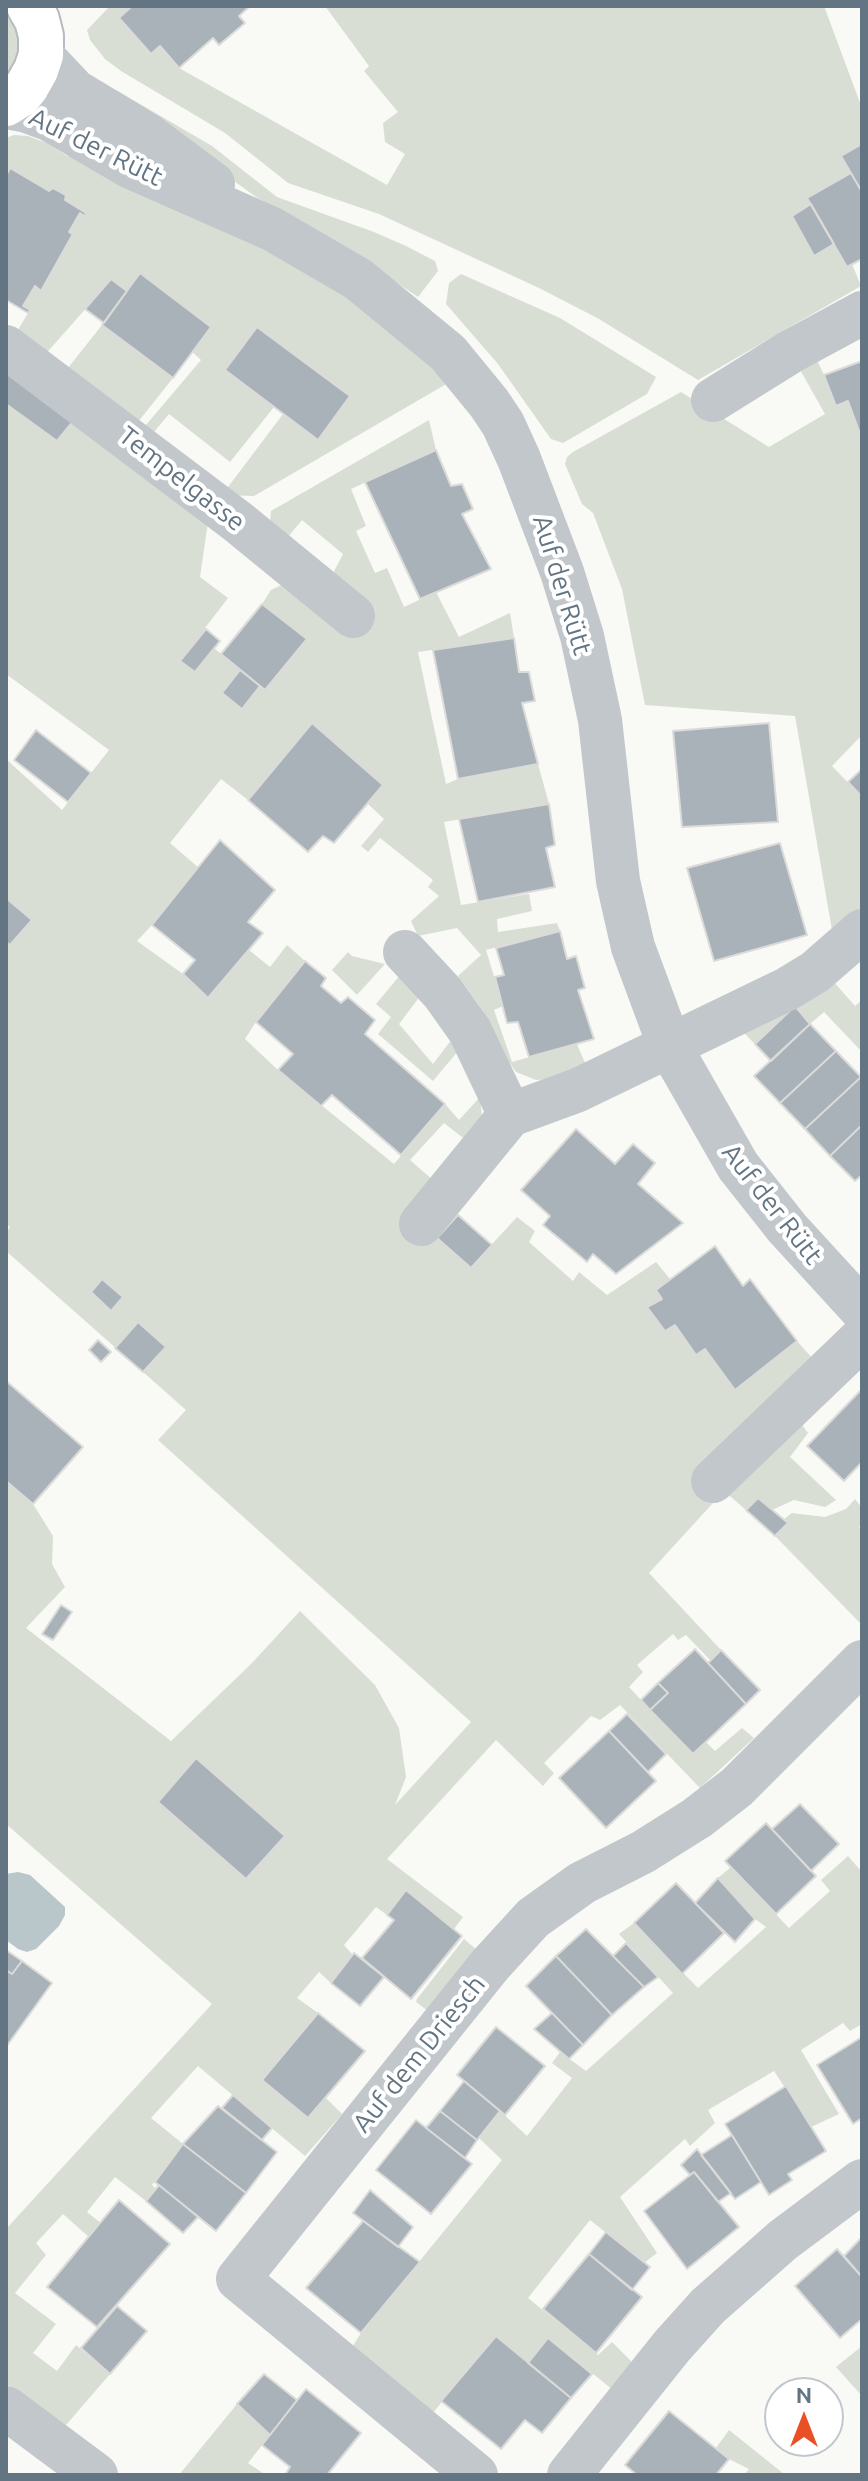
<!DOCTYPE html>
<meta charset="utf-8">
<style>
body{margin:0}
#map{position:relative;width:868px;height:2481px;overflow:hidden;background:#f9f9f6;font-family:Ubuntu,sans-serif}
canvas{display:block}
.frame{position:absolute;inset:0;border:8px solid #637583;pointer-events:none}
.north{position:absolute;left:764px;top:2377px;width:80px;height:80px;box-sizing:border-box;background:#fff;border:2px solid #c1c8cd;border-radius:50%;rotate:0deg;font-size:22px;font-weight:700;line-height:32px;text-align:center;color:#637583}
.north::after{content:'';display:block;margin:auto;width:28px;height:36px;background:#ea5025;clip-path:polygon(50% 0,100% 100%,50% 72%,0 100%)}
</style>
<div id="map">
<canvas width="868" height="2481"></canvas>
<div class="frame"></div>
<div class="north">N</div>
</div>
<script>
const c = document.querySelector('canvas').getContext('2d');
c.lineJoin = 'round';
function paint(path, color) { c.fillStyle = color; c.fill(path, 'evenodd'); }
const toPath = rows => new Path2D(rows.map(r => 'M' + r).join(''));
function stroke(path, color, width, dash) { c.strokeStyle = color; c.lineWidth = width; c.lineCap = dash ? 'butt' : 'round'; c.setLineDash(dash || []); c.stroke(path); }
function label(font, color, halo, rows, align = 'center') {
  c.font = font + ' Ubuntu,sans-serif'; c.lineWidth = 8; c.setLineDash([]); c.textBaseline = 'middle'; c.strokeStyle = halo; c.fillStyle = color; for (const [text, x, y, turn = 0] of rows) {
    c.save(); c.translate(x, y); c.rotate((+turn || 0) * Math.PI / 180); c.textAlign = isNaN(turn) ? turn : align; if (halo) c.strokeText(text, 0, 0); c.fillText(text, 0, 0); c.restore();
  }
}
paint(toPath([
 [110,6,132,6,119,18,150,54,160,46,179,68,387,185,405,154,385,142,383,123,398,112,364,71,369,66,325,6,824,6,862,108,862,144,841,156,851,173,811,204,792,216,814,255,834,244,848,267,852,264,861,286,698,380,599,319,539,288,379,214,288,183,225,133,121,71,105,59,90,40,87,30],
 [6,16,19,32,22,48,19,63,6,81],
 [116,90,212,146,277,197,374,232,406,246,435,261,438,271,418,297,371,265,256,197,110,91],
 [14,135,28,136,47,143,67,156,72,148,272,251,374,313,448,383,254,496,222,495,283,414,318,440,350,396,257,327,225,370,274,407,230,462,169,414,149,438,140,432,201,360,127,291,111,280,43,357,13,338,30,310,23,306,35,286,41,290,73,235,69,232,80,213,65,200,66,195,54,188,49,191,6,176,6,138],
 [461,274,560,318,656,377,647,394,563,443,551,439,498,364,446,304,449,283],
 [102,325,173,378,134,427,64,373],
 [816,358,824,375,848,401,862,439,862,735,832,766,862,797,862,907,833,936,795,716,645,705,622,589,593,513,582,504,565,464,567,457,573,452,681,392,769,447,825,414,799,368],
 [6,404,56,441,78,415,208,522,200,577,228,598,205,628,220,641,214,648,240,670,222,693,242,708,260,686,266,689,306,639,262,604,271,590,288,582,328,583,343,554,302,520,282,544,269,533,271,511,429,420,436,450,351,489,366,526,356,531,375,573,387,568,404,607,436,592,459,637,510,613,514,638,418,652,446,784,458,779,538,764,549,804,444,822,461,905,529,894,532,911,497,919,498,932,557,923,560,931,486,950,503,1006,494,1010,512,1062,577,1044,585,1063,557,1079,536,1080,516,1072,497,1045,483,1011,458,976,481,955,457,928,418,936,411,921,439,896,428,887,433,880,380,838,368,852,361,846,384,819,368,804,383,785,312,723,248,800,221,779,170,843,199,868,152,925,137,941,183,974,208,998,249,950,270,967,287,945,305,961,256,1022,245,1039,278,1070,394,1164,445,1104,459,1120,480,1097,482,1117,467,1141,444,1123,410,1160,434,1181,406,1211,470,1268,517,1217,535,1231,529,1242,573,1281,579,1272,607,1295,656,1262,670,1279,656,1290,662,1299,647,1308,665,1330,675,1325,696,1355,705,1349,735,1389,797,1341,813,1359,800,1422,808,1433,790,1457,836,1500,825,1507,794,1500,772,1510,758,1498,746,1510,724,1491,649,1573,721,1650,711,1661,686,1635,678,1640,673,1634,637,1665,643,1672,629,1687,692,1754,706,1742,715,1751,742,1728,754,1738,700,1788,620,1705,600,1720,591,1716,544,1763,554,1773,543,1786,496,1740,387,1859,463,1917,454,1929,406,1891,387,1915,376,1907,344,1945,353,1955,331,1983,319,1972,297,1998,318,2013,262,2080,308,2118,326,2098,342,2114,305,2156,198,2066,151,2118,183,2144,152,2185,156,2189,146,2201,115,2177,87,2212,102,2224,90,2238,63,2214,36,2243,46,2255,15,2293,56,2324,33,2353,57,2371,76,2345,110,2374,66,2425,6,2384,6,2229,212,2004,6,1824,6,1481,33,1504,53,1536,52,1564,65,1587,26,1628,171,1741,251,1664,300,1611,375,1685,399,1728,406,1777,395,1805,471,1722,158,1440,186,1410,6,1251,6,1233,10,1227,6,1224,6,759,62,810,109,750,6,674],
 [348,952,352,956,385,964,357,995,332,970],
 [401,974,421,995,399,1024,433,1064,452,1039,458,1051,433,1081,378,1034,391,1017,376,1004],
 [833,981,855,1006,862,1000,862,1052,824,1012,810,1024,796,1007,755,1044,741,1030],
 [855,1499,862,1508,862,1520,859,1528,862,1530,862,1625,775,1536,788,1523,783,1520,792,1513,825,1517,846,1509],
 [848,1856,862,1872,862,2024,850,2031,843,2023,801,2050,839,2114,811,2127,774,2071,708,2110,715,2123,690,2146,685,2139,620,2197,657,2253,644,2263,590,2220,528,2298,598,2355,612,2342,633,2363,613,2390,549,2338,528,2363,496,2336,432,2414,351,2349,361,2333,502,2160,479,2138,500,2111,527,2136,572,2078,552,2063,560,2052,586,2071,673,1993,619,1934,634,1923,698,1988,766,1927,755,1919,718,1878,731,1867,789,1928,830,1891,821,1880],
 [464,1939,477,1950,428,2011,416,2002,417,1999],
 [862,2346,862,2396,836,2367],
 [237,2404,270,2435,248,2463,266,2475,179,2475],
 [729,2430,784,2474,784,2475,744,2475,749,2469,729,2459,716,2448]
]), '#d9ded5');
paint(toPath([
 [18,1872,30,1875,65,1907,65,1915,59,1926,36,1949,27,1952,18,1949,6,1940,6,1874]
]), '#b9c6ca');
const building = toPath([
 [132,6,250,6,239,16,245,23,219,45,213,38,179,68,160,46,151,54,119,18,132,6],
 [862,144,862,192,841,156,862,144],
 [10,168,49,191,53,188,66,195,65,200,86,213,84,216,80,213,69,232,73,234,41,291,35,286,23,306,30,310,28,313,6,300,6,176,10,168],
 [851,173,862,192,862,259,847,267,807,198,851,173],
 [811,204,834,244,814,256,792,216,811,204],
 [140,273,211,327,173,378,102,325,140,273],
 [111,279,127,291,104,323,85,309,111,279],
 [257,327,350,396,318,440,225,370,257,327],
 [862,361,862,439,848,401,836,406,824,375,862,361],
 [6,363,78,415,57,441,6,404,6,363],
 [436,450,451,486,462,484,473,509,462,514,491,569,420,599,365,482,436,450],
 [262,604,307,639,265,690,221,654,262,604],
 [206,629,220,641,195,672,180,661,206,629],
 [514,638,519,672,529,672,535,701,522,703,538,764,458,779,433,650,514,638],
 [240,670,260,686,242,709,222,693,240,670],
 [312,723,383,785,334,843,323,836,308,852,248,800,312,723],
 [769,723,778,822,682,827,673,731,769,723],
 [36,730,91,773,68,802,14,760,36,730],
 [862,769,862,797,848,782,862,769],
 [549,804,555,845,546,848,555,887,478,902,459,819,549,804],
 [220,840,275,890,248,922,263,933,208,998,183,974,195,960,152,925,220,840],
 [780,843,807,935,714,961,687,868,780,843],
 [6,898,32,920,10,945,6,942,6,898],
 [560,931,567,959,576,956,585,988,578,990,594,1039,529,1057,518,1022,507,1023,495,977,504,975,496,948,560,931],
 [305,961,326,978,321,986,341,1003,348,997,375,1020,365,1034,445,1104,401,1155,332,1095,321,1106,278,1070,293,1054,256,1022,305,961],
 [795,1006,810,1024,771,1061,755,1044,795,1006],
 [810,1024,836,1051,780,1103,754,1076,810,1024],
 [836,1051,861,1077,805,1129,780,1103,836,1051],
 [861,1077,862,1125,830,1156,805,1129,861,1077],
 [862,1125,862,1175,855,1181,830,1156,862,1125],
 [576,1129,615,1164,633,1144,655,1163,638,1184,683,1223,616,1274,593,1254,587,1262,543,1225,550,1216,521,1190,576,1129],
 [458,1215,492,1245,471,1268,437,1238,458,1215],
 [715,1246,743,1286,750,1279,797,1341,735,1390,705,1349,696,1355,675,1325,665,1331,647,1307,662,1299,656,1290,715,1246],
 [102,1279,123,1297,111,1311,91,1292,102,1279],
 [138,1322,166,1347,143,1372,115,1348,138,1322],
 [98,1340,111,1352,101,1362,89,1350,98,1340],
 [6,1381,83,1447,33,1504,6,1481,6,1381],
 [862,1389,862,1462,844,1481,807,1446,862,1389],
 [758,1498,788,1523,775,1536,746,1510,758,1498],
 [61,1605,72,1612,53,1640,42,1634,61,1605],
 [695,1649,746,1704,693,1754,650,1710,668,1693,658,1683,695,1649],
 [721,1650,760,1690,746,1704,708,1663,721,1650],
 [658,1683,668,1693,650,1710,641,1700,658,1683],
 [627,1714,666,1754,648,1772,609,1731,627,1714],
 [609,1731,656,1781,606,1828,559,1778,609,1731],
 [196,1758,285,1836,246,1879,158,1802,196,1758],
 [800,1804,839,1844,811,1871,772,1829,800,1804],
 [766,1823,816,1876,776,1914,725,1861,766,1823],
 [718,1878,755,1919,735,1942,695,1903,718,1878],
 [676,1883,724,1933,682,1974,634,1923,676,1883],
 [406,1890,462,1936,411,1999,362,1958,394,1920,387,1915,406,1890],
 [586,1929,644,1987,612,2015,556,1956,586,1929],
 [626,1943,658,1977,644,1987,613,1956,626,1943],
 [6,1950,22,1961,12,1974,6,1970,6,1950],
 [354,1953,384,1977,360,2006,331,1983,354,1953],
 [556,1956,612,2015,583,2045,526,1986,556,1956],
 [22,1961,52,1983,6,2047,6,1970,12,1974,22,1961],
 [318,2013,365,2051,308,2118,262,2080,318,2013],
 [552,2013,583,2045,569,2059,534,2029,552,2013],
 [496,2027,545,2066,505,2115,457,2075,496,2027],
 [862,2037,862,2118,853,2124,817,2065,862,2037],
 [464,2081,500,2111,477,2140,440,2111,464,2081],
 [786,2086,826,2151,788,2174,792,2180,769,2195,725,2124,786,2086],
 [233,2095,272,2128,262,2140,222,2108,233,2095],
 [218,2106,277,2152,246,2193,183,2144,218,2106],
 [440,2111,477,2140,465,2158,426,2128,440,2111],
 [416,2120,472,2164,431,2214,376,2170,416,2120],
 [732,2135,761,2182,735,2199,701,2155,732,2135],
 [183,2144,246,2193,216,2231,155,2182,183,2144],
 [697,2149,731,2193,718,2202,694,2172,690,2175,681,2165,697,2149],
 [694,2172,739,2227,687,2269,644,2211,694,2172],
 [159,2185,198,2217,183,2233,146,2201,159,2185],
 [370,2190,413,2227,398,2247,353,2213,370,2190],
 [119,2200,170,2244,97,2327,47,2287,119,2200],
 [363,2221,420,2262,361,2333,306,2288,363,2221],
 [606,2232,650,2267,632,2290,589,2254,606,2232],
 [862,2237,862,2277,844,2256,862,2237],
 [837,2249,862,2277,862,2319,840,2338,795,2286,837,2249],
 [589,2254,642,2297,596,2353,543,2309,589,2254],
 [117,2306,147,2331,110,2374,81,2348,117,2306],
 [496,2336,571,2398,542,2433,525,2420,501,2449,441,2401,496,2336],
 [548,2338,592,2374,571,2398,528,2363,548,2338],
 [264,2374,297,2400,270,2435,237,2404,264,2374],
 [306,2389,361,2433,327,2475,285,2475,290,2467,262,2445,306,2389],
 [669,2411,729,2459,716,2475,637,2475,625,2465,669,2411]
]);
paint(building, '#a9b2b9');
stroke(building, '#dbdbd9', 2);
const major = toPath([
 [6,104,20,95,27,86,36,70,41,55,41,36,37,20,29,6]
]);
stroke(major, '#b5bbbf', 48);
stroke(toPath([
 [41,55,75,91,146,134,213,184],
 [6,107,27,111,49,119,129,166,272,229,358,279,448,353,489,403,503,424,519,459,562,572,582,636,600,720,618,881,633,947,670,1047,738,1166,787,1228,862,1310],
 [6,347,238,522,353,616],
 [713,400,790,352,862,313],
 [405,952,443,993,470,1031,510,1115],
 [421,1224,510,1115,578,1090,787,989,815,972,862,931],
 [713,1481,862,1338],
 [6,2408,96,2475],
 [476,2475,238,2279,490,1965,533,1918,582,1883,643,1852,697,1818,737,1787,862,1662],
 [569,2475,672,2346,708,2306,783,2240,862,2181]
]), '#c2c7cb', 44);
stroke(major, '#fff', 44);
label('26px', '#637583', '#fff', [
 ["Auf der Rütt",96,147,26],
 ["Tempelgasse",182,479,38],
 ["Auf der Rütt",562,585,73],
 ["Auf der Rütt",772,1204,52],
 ["Auf dem Driesch",419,2054,-51]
]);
</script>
